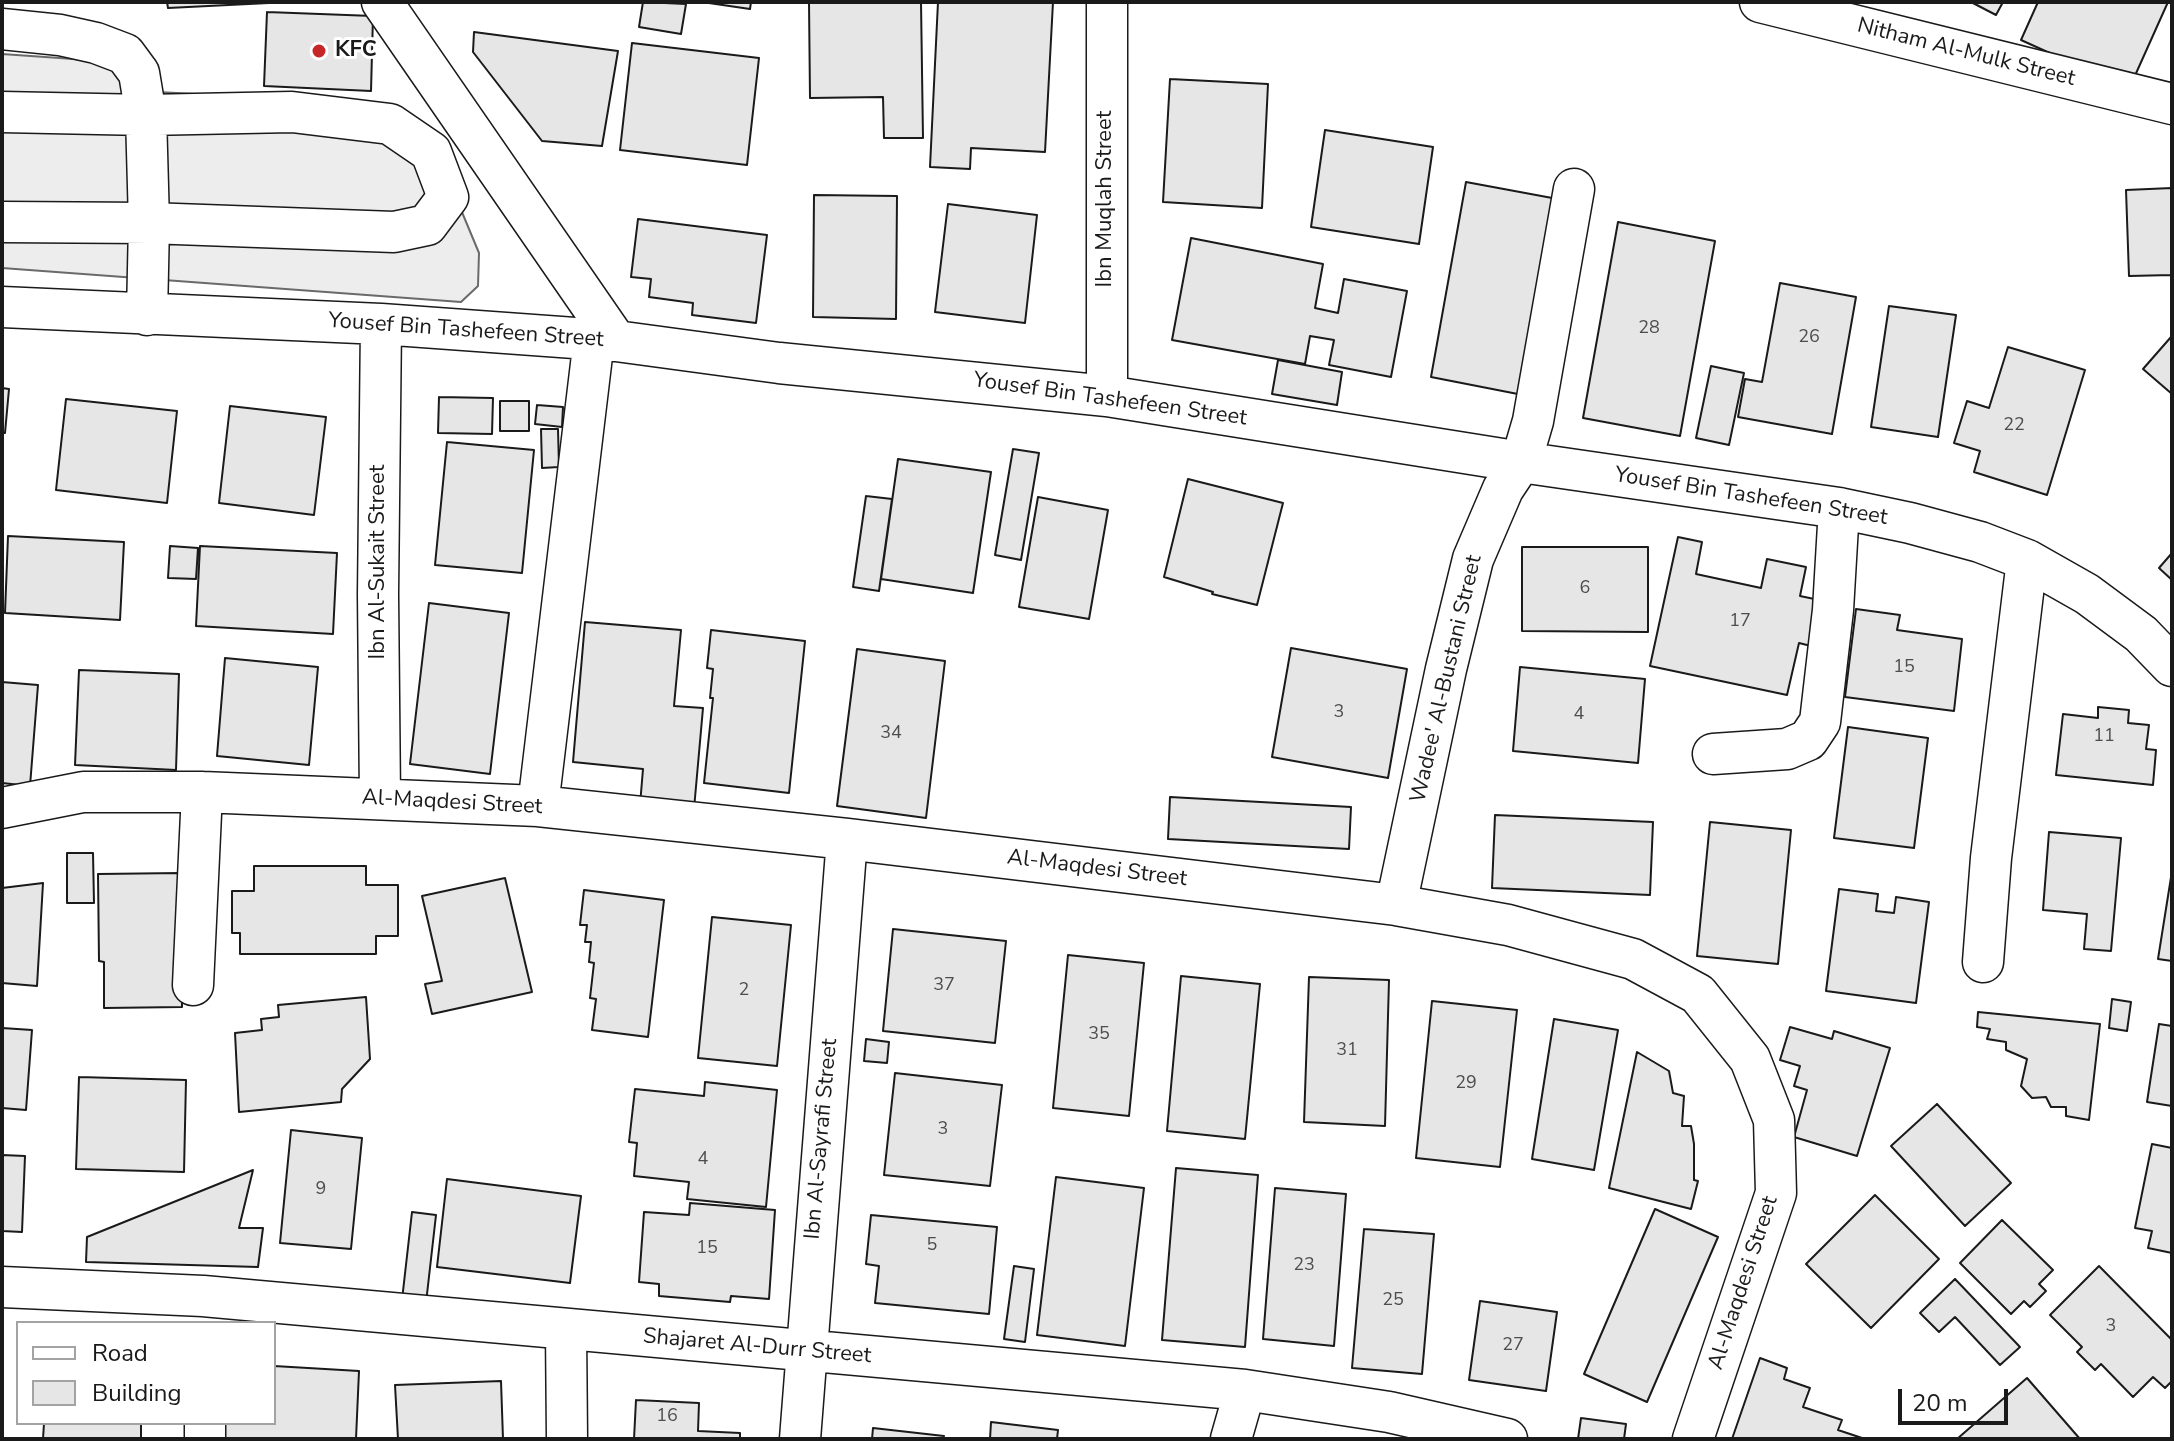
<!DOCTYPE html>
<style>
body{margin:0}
#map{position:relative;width:2174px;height:1441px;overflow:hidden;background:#fff;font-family:"Nunito Sans",sans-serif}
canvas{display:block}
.frame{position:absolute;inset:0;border:4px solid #1a1a1a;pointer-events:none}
.legend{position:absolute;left:16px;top:1321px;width:260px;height:104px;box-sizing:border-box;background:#fff;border:2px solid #a3a3a3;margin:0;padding:10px 14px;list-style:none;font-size:24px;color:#1a1a1a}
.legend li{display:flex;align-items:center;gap:16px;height:40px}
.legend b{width:40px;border:2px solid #a3a3a3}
.scale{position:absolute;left:1898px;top:1389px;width:110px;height:36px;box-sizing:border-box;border:4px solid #1a1a1a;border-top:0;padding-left:10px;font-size:24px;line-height:28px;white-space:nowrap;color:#1a1a1a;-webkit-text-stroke:6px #fff;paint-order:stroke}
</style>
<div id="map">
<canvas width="2174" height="1441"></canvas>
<div class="frame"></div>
<ul class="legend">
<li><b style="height:10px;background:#fff"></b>Road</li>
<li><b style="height:22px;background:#e6e6e6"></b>Building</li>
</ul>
<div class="scale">20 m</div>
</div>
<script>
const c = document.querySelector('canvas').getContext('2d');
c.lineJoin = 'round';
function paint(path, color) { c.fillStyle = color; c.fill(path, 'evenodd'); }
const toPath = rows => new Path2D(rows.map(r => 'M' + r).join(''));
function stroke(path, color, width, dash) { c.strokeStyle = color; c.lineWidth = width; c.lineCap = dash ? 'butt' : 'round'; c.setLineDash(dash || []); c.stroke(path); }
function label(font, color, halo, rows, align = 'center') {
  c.font = font + ' "Nunito Sans",sans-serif'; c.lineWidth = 6; c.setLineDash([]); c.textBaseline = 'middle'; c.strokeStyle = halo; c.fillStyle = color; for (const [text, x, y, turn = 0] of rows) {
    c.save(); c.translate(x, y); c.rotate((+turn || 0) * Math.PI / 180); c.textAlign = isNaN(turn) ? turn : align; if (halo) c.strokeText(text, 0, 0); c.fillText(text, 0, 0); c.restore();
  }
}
const built = toPath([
 [2,54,145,64,158,92,379,104,454,193,479,253,478,286,461,302,2,268,2,54]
]);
paint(built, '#ededed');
stroke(built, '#6a6a6a', 2);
const building = toPath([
 [167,2,289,2,168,8,167,2],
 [643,2,686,4,681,34,639,27,643,2],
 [702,2,751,2,750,9,702,2],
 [809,2,921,2,923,138,884,138,883,97,810,98,809,2],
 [938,2,1053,2,1045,152,971,148,970,169,930,167,938,2],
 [1971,2,2003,2,1996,15,1971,2],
 [2038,2,2168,2,2129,89,2021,40,2038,2],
 [267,12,373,16,371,91,264,86,267,12],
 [474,32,618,51,602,146,542,141,473,52,474,32],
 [632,43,759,58,747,165,620,150,632,43],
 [1170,79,1268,84,1262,208,1163,202,1170,79],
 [1325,130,1433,147,1419,244,1311,227,1325,130],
 [1466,182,1563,200,1528,396,1431,377,1466,182],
 [2172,188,2172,287,2172,275,2129,276,2126,190,2172,188],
 [814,195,897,196,896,319,813,317,814,195],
 [948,204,1037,215,1025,323,935,312,948,204],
 [638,219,767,235,756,323,692,315,693,303,649,297,651,279,631,277,638,219],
 [1618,222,1715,241,1680,436,1583,418,1618,222],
 [1191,238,1323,264,1315,308,1338,313,1344,279,1407,291,1391,377,1329,365,1334,340,1310,336,1305,364,1172,340,1191,238],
 [1780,283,1856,297,1832,434,1738,417,1745,379,1762,382,1780,283],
 [1889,306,1956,315,1938,437,1871,427,1889,306],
 [2171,337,2172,338,2172,394,2143,369,2171,337],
 [2008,347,2085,370,2047,495,1974,472,1980,451,1954,443,1967,401,1989,408,2008,347],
 [1278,360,1342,372,1337,405,1272,394,1278,360],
 [1711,366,1744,373,1729,445,1696,438,1711,366],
 [2,388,9,389,5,433,2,433,2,388],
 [439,397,493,398,492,434,438,433,439,397],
 [66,399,177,411,167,503,56,490,66,399],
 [500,401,529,401,529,431,500,431,500,401],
 [537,405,563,407,562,427,535,424,537,405],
 [230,406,326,417,314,515,219,503,230,406],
 [541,429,558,429,559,467,542,468,541,429],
 [447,442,534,450,522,573,435,565,447,442],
 [1013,449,1039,453,1021,560,995,555,1013,449],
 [898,459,991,472,973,593,881,579,898,459],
 [1188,479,1283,503,1257,605,1212,594,1213,592,1164,577,1188,479],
 [866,496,892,499,879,591,853,587,866,496],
 [1038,497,1108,510,1089,619,1019,607,1038,497],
 [8,536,124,542,120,620,5,613,8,536],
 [1678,537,1702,542,1696,574,1761,588,1767,559,1806,567,1800,596,1824,601,1815,647,1799,643,1787,695,1650,666,1678,537],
 [170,546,198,548,196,579,168,578,170,546],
 [200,546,337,553,333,634,196,626,200,546],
 [1522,547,1648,547,1648,632,1522,631,1522,547],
 [2172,553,2172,580,2159,568,2172,553],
 [429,603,509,613,490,774,410,764,429,603],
 [1856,609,1900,615,1897,630,1962,639,1954,711,1845,697,1856,609],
 [585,622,681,630,674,706,703,708,694,809,640,805,643,769,573,762,585,622],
 [711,630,805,641,789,793,704,783,713,698,710,698,713,669,707,668,711,630],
 [1291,648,1407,669,1388,778,1272,757,1291,648],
 [857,649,945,661,926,818,837,806,857,649],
 [225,658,318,667,309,765,217,756,225,658],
 [1520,667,1645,679,1638,763,1513,751,1520,667],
 [79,670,179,674,176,770,75,765,79,670],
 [2,682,38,685,30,786,2,783,2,682],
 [2098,707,2129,710,2128,723,2149,725,2146,749,2156,750,2153,785,2056,775,2063,714,2098,718,2098,707],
 [1848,727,1928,738,1914,848,1834,838,1848,727],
 [1170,797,1351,807,1349,849,1168,839,1170,797],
 [1495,815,1653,822,1650,895,1492,888,1495,815],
 [1710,822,1791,830,1778,964,1697,956,1710,822],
 [2049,832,2121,838,2111,951,2084,949,2087,914,2043,910,2049,832],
 [67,853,93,853,94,903,67,903,67,853],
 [254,866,366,866,366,885,398,885,398,936,376,936,376,954,240,954,240,933,232,933,232,891,254,891,254,866],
 [2172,871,2172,961,2158,959,2172,871],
 [181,873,182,1007,104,1008,104,962,99,961,98,874,181,873],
 [505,878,532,992,432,1014,425,984,442,981,422,896,505,878],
 [43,883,37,986,2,983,2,888,43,883],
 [1839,889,1878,894,1876,911,1894,913,1896,897,1929,902,1916,1003,1826,991,1839,889],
 [584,890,664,900,648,1037,592,1030,596,999,590,998,594,963,589,962,591,942,585,942,587,925,580,925,584,890],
 [712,917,791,925,777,1066,698,1058,712,917],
 [893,929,1006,941,995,1043,883,1031,893,929],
 [1068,955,1144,963,1129,1116,1053,1108,1068,955],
 [1181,976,1260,984,1245,1139,1167,1131,1181,976],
 [1309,977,1389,980,1385,1126,1304,1122,1309,977],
 [366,997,370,1059,342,1089,341,1102,239,1112,235,1033,262,1030,261,1019,279,1017,278,1005,366,997],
 [2112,999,2131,1002,2127,1031,2109,1028,2112,999],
 [1432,1001,1517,1010,1500,1167,1416,1158,1432,1001],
 [1978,1012,2100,1024,2089,1120,2066,1116,2066,1107,2051,1107,2046,1097,2032,1098,2021,1086,2027,1059,2006,1050,2006,1042,1987,1039,1990,1029,1977,1027,1978,1012],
 [1554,1019,1618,1030,1594,1170,1532,1159,1554,1019],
 [2159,1024,2172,1026,2172,1106,2147,1102,2159,1024],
 [1790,1027,1832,1039,1834,1031,1890,1048,1857,1156,1794,1137,1807,1090,1794,1086,1800,1066,1780,1060,1790,1027],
 [2,1028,32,1030,26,1110,2,1108,2,1028],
 [866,1039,889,1042,887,1063,864,1061,866,1039],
 [1637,1052,1669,1071,1673,1093,1684,1096,1682,1126,1691,1126,1694,1144,1694,1180,1698,1181,1691,1209,1609,1188,1637,1052],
 [895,1073,1002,1085,990,1186,884,1175,895,1073],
 [79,1077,186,1080,184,1172,76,1169,79,1077],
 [705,1082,777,1090,766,1207,687,1199,689,1182,634,1176,637,1143,629,1142,635,1089,704,1096,705,1082],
 [1937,1104,2011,1183,1965,1226,1891,1146,1937,1104],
 [291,1130,362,1138,351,1249,280,1243,291,1130],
 [2152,1144,2172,1148,2172,1253,2148,1248,2152,1231,2135,1228,2152,1144],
 [2,1155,25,1156,22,1232,2,1231,2,1155],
 [1176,1168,1258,1175,1245,1347,1162,1340,1176,1168],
 [253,1170,239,1228,263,1228,258,1267,86,1262,87,1237,253,1170],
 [1056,1177,1144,1188,1125,1346,1037,1335,1056,1177],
 [447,1179,581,1196,570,1283,437,1267,447,1179],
 [1275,1188,1346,1194,1334,1346,1263,1339,1275,1188],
 [1875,1195,1939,1259,1871,1328,1806,1264,1875,1195],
 [690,1203,775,1210,769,1299,731,1296,730,1302,659,1296,659,1284,639,1282,644,1212,689,1215,690,1203],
 [1655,1209,1718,1237,1647,1402,1584,1374,1655,1209],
 [412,1212,436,1215,426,1303,402,1300,412,1212],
 [871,1215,997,1227,989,1314,875,1303,879,1266,866,1264,871,1215],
 [2002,1220,2053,1270,2039,1284,2046,1291,2030,1307,2024,1301,2011,1314,1960,1263,2002,1220],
 [1364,1229,1434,1234,1422,1374,1352,1368,1364,1229],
 [1014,1266,1034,1269,1025,1342,1004,1339,1014,1266],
 [2099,1266,2172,1340,2172,1381,2165,1388,2153,1377,2133,1397,2101,1364,2095,1370,2077,1352,2082,1347,2050,1315,2099,1266],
 [1955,1279,2020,1347,2000,1365,1955,1317,1939,1332,1920,1313,1955,1279],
 [1480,1301,1557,1312,1546,1391,1469,1380,1480,1301],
 [1760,1358,1787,1368,1784,1379,1810,1388,1803,1407,1842,1420,1838,1430,1865,1439,1732,1439,1760,1358],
 [274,1366,359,1371,356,1439,224,1439,225,1423,274,1423,274,1366],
 [2027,1378,2080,1439,1957,1439,2027,1378],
 [501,1381,503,1439,398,1439,395,1385,501,1381],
 [636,1400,699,1403,698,1431,740,1433,740,1439,634,1439,636,1400],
 [1581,1418,1626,1424,1624,1439,1578,1439,1581,1418],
 [991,1422,1058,1430,1057,1439,990,1439,991,1422],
 [44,1423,141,1423,141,1439,43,1439,44,1423],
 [873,1428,944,1436,943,1439,872,1439,873,1428]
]);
paint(building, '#e6e6e6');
stroke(building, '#1a1a1a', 2);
const minor = toPath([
 [382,2,616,341],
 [1107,2,1107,396],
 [1760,2,2172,104],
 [2,29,60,35,96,43,125,54,139,73,146,115,149,223,147,315],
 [2,112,146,115,292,112,390,124,431,152,448,197,427,225,394,232,149,223,2,222],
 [2,307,381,324,616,341,779,363,1107,396,1521,462,1839,508,1910,523,1980,542,2027,560,2087,594,2141,634,2172,666],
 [1713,754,1787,749,1808,740,1820,722,1833,610,1839,508],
 [380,799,378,594,381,324],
 [538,806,594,339],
 [2,808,83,792,202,792,538,806,847,839,1396,905,1508,925,1633,959,1698,994,1750,1059,1774,1120,1776,1193,1693,1439],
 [1396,905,1446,669,1473,559,1503,489,1521,462,1533,421,1574,189],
 [1983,962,1991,858,2027,560],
 [193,985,202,792],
 [2,1287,203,1296,1245,1390,1389,1412,1507,1439],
 [566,1330,567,1439],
 [205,1423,205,1439],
 [800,1439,847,839],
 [1231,1439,1245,1390]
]);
stroke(minor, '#1a1a1a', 43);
stroke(minor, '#fff', 40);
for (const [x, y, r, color] of [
 [319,51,8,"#c62828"]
]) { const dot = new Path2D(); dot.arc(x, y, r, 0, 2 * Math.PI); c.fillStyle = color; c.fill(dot); stroke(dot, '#fff', 3); }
label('18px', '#4d4d4d', null, [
 ["28",1649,329],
 ["26",1809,338],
 ["22",2014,426],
 ["6",1585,589],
 ["17",1740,622],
 ["15",1904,668],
 ["3",1339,713],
 ["4",1579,715],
 ["34",891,734],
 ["11",2104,737],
 ["37",944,986],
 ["2",744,991],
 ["35",1099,1035],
 ["31",1347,1051],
 ["29",1466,1084],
 ["3",943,1130],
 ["4",703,1160],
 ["9",321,1190],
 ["5",932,1246],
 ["15",707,1249],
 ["23",1304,1266],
 ["25",1393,1301],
 ["3",2111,1327],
 ["27",1513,1346],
 ["16",667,1417]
]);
label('bold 22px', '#1a1a1a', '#fff', [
 ["KFC",335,51]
], 'left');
label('22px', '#1a1a1a', '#fff', [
 ["Nitham Al-Mulk Street",1966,53,14],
 ["Ibn Muqlah Street",1106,199,-90],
 ["Yousef Bin Tashefeen Street",466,331,4],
 ["Yousef Bin Tashefeen Street",1110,400,8],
 ["Yousef Bin Tashefeen Street",1751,497,9],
 ["Ibn Al-Sukait Street",379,562,-90],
 ["Wadee' Al-Bustani Street",1447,679,-77],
 ["Al-Maqdesi Street",452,803,3],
 ["Al-Maqdesi Street",1097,869,7],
 ["Ibn Al-Sayrafi Street",822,1139,-85],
 ["Al-Maqdesi Street",1744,1283,-72],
 ["Shajaret Al-Durr Street",757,1347,5]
]);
</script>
